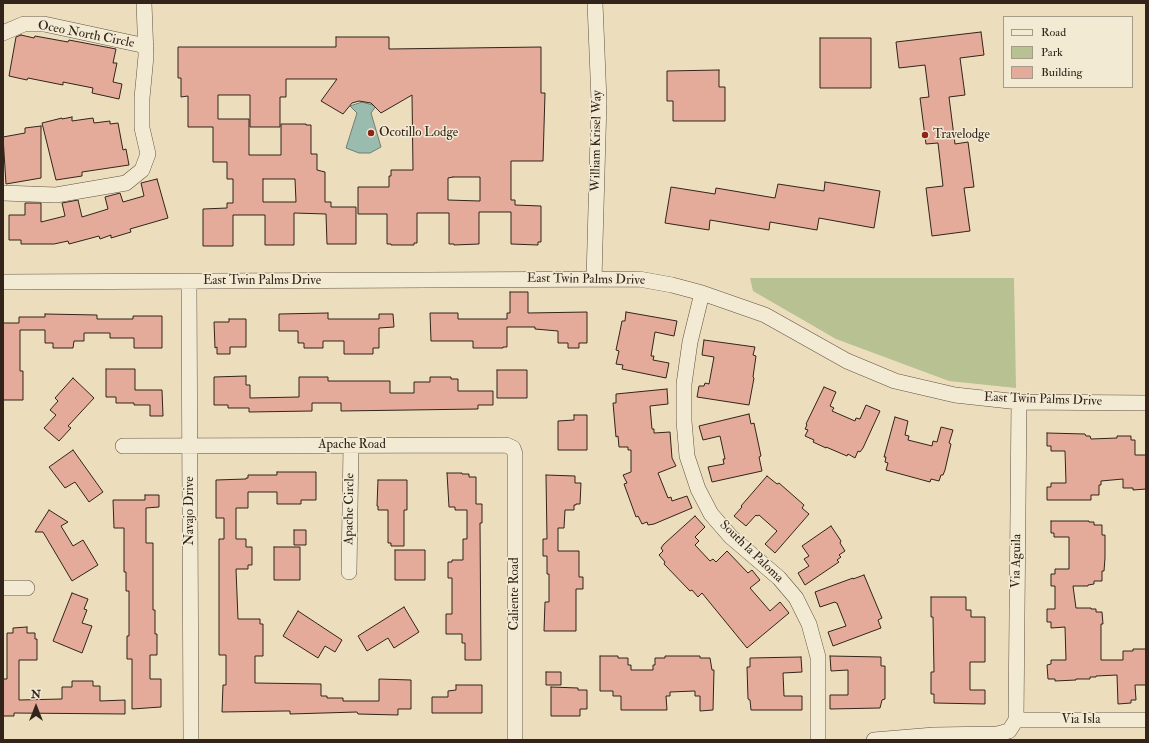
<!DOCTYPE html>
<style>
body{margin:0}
#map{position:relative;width:1149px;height:743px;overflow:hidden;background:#ecdebd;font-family:"IM FELL Double Pica",serif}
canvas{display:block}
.frame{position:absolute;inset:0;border:4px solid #32241a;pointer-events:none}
.legend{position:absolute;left:1003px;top:16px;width:130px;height:72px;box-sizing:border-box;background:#f3ead4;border:1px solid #a69b8a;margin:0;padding:5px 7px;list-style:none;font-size:12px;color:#32241a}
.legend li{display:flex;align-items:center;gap:8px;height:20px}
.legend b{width:20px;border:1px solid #a69b8a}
.north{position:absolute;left:16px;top:687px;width:40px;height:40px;-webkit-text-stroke:3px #f3ead4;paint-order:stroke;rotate:0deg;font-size:11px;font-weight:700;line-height:16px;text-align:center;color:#32241a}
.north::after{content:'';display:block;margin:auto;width:14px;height:18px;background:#32241a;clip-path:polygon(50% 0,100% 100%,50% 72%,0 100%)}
</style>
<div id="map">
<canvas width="1149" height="743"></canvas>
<div class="frame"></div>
<ul class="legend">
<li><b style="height:5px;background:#f3ead4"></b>Road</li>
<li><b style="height:11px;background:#b7c192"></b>Park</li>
<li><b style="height:11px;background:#e4aa9a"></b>Building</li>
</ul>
<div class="north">N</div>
</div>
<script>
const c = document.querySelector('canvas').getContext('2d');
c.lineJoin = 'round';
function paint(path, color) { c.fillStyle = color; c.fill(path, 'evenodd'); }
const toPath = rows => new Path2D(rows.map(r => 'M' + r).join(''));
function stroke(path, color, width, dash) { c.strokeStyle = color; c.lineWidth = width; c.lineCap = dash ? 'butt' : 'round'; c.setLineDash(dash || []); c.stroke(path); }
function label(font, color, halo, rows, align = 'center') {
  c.font = font + ' "IM FELL Double Pica",serif'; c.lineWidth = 3; c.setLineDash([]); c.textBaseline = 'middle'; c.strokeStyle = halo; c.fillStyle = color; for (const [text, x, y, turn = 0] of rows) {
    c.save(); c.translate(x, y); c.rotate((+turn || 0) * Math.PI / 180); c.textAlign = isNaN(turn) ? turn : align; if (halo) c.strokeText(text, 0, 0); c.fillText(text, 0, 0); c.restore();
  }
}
paint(toPath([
 [750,278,1014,278,1016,388,949,381,836,339,753,291]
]), '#b7c192');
const water = toPath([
 [362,102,376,106,371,113,381,147,370,153,359,153,346,148,357,113,350,106,362,102]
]);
paint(water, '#99bcaf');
stroke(water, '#707f73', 1);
const building = toPath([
 [981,32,984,55,960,58,965,95,949,97,955,144,968,142,974,187,964,188,970,231,932,236,926,188,943,186,938,143,926,144,920,98,929,97,925,65,899,68,896,42,981,32],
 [21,35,34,38,35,36,68,42,69,40,116,49,113,63,117,63,113,82,122,84,119,99,92,93,93,88,63,82,63,85,28,78,27,80,9,76,16,37,21,35],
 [336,37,389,37,389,49,541,47,541,93,545,93,543,161,511,161,511,200,515,200,515,205,541,206,541,242,538,242,538,245,511,244,511,212,479,212,479,244,454,245,454,244,449,244,449,213,417,213,417,243,414,243,414,245,391,245,391,244,387,244,387,214,358,214,358,187,389,187,389,176,391,176,391,170,413,170,412,95,381,113,371,103,359,101,352,103,343,114,321,101,337,79,286,79,286,97,280,97,280,127,250,127,250,95,218,95,218,119,249,119,249,155,281,155,281,124,306,124,306,125,311,125,311,154,317,154,317,170,325,172,325,202,331,202,331,207,356,207,356,244,327,244,326,214,294,213,294,245,265,245,265,215,233,215,233,246,203,246,203,209,227,208,227,203,233,203,233,179,227,179,227,162,213,162,213,127,188,127,188,96,181,97,181,78,178,78,178,47,336,47,336,37],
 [453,177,480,177,480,201,448,200,448,178,453,177],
 [263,179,295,179,296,202,263,202,263,179],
 [820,38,871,38,871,88,820,88,820,38],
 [719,70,719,87,725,87,725,121,673,121,673,101,667,101,667,71,719,70],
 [72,117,72,121,93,118,94,123,110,121,110,124,118,123,123,150,126,149,129,165,82,172,82,176,56,180,42,123,62,118,62,119,72,117],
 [41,126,41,178,6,184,3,137,25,133,25,128,41,126],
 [157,179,168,218,130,229,131,232,111,238,111,235,100,239,99,236,69,244,68,241,54,244,21,244,21,240,9,240,9,215,25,215,25,203,41,203,41,222,65,216,62,203,78,200,82,217,108,209,105,197,120,193,123,202,144,196,141,183,157,179],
 [825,182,880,191,874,228,819,218,817,230,770,222,769,230,710,220,709,230,665,223,671,187,715,194,716,188,775,198,778,184,824,191,825,182],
 [510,292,528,292,528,313,587,312,587,343,579,343,579,348,568,348,568,343,558,343,558,331,535,329,535,327,507,327,507,347,503,347,503,348,473,348,473,341,431,341,430,313,458,313,458,319,507,319,507,313,510,313,510,292],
 [626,312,677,321,674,336,655,332,651,356,654,356,653,360,669,363,666,378,622,369,623,365,616,364,619,351,616,350,620,331,622,321,625,321,626,312],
 [328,313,328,319,379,319,379,314,393,314,394,327,379,328,379,348,373,348,373,354,344,354,344,341,323,341,323,348,304,348,304,343,298,343,298,331,279,331,279,314,328,313],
 [45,314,97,315,97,319,133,319,133,316,162,316,162,348,134,348,134,338,110,338,110,333,84,333,84,341,74,341,73,348,53,348,53,343,45,343,45,330,20,330,20,371,23,371,23,400,3,400,3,323,19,323,19,317,45,317,45,314],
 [229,319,246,319,246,347,230,347,230,354,217,354,217,347,215,348,214,322,229,322,229,319],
 [704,340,755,347,753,355,756,356,753,377,754,378,749,405,697,397,699,386,704,386,705,383,709,384,714,357,702,355,704,340],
 [106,369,135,369,135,390,162,390,163,416,150,416,150,405,134,405,134,403,116,403,116,397,106,397,106,369],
 [497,370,527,370,527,398,497,398,497,370],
 [246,376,246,385,250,385,250,398,299,397,299,377,328,377,328,381,390,381,390,393,414,393,414,382,430,382,430,377,451,377,451,379,458,379,458,391,493,391,493,405,478,405,478,409,341,411,341,403,312,403,312,411,249,412,249,408,228,408,228,405,214,405,214,377,246,376],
 [73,378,94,398,68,426,71,428,59,441,44,428,56,415,50,410,58,401,55,398,73,378],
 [824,387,836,392,830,406,834,408,832,411,855,421,856,418,860,419,866,405,880,411,863,448,860,452,858,451,855,458,848,454,847,456,826,447,826,448,813,442,814,440,805,436,808,430,805,429,807,425,806,424,824,387],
 [667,389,668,404,650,406,652,429,654,429,654,433,670,432,672,458,676,466,658,473,668,498,671,497,672,501,687,496,692,508,654,524,648,525,647,522,642,524,638,516,636,517,624,484,627,483,623,475,631,472,631,450,628,450,628,447,619,447,618,436,616,437,613,403,616,403,616,394,667,389],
 [749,414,751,424,754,423,761,456,759,457,762,471,712,482,708,467,724,464,723,459,725,459,720,436,703,440,699,426,749,414],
 [574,415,587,415,587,450,558,450,558,421,574,420,574,415],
 [895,417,908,421,905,435,909,436,908,440,932,446,933,441,937,442,941,427,953,430,949,443,951,444,945,470,943,475,941,475,939,481,931,479,930,482,886,470,888,463,885,462,886,457,884,457,895,417],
 [1047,433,1085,434,1086,436,1090,436,1091,439,1117,438,1117,436,1131,436,1131,440,1135,440,1135,455,1146,455,1146,489,1133,490,1133,488,1123,488,1123,479,1101,481,1101,485,1099,485,1099,495,1091,495,1091,500,1047,500,1047,487,1051,487,1051,483,1066,483,1065,451,1051,451,1051,446,1047,446,1047,433],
 [73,450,103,492,89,502,75,482,65,488,49,467,73,450],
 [277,472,316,472,316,500,301,500,301,504,277,504,277,492,248,492,248,508,236,508,236,539,246,539,246,547,252,547,252,565,248,565,248,569,236,569,238,619,260,619,260,624,263,624,263,656,255,656,255,683,321,684,321,696,327,696,327,698,343,698,343,701,379,701,379,679,411,680,411,709,398,709,398,715,358,714,357,712,290,714,290,711,285,711,222,712,223,685,226,685,226,655,219,655,219,539,224,539,224,518,216,518,216,480,246,479,246,478,248,478,248,475,277,475,277,472],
 [447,473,462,473,462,474,469,474,469,477,476,477,476,504,482,504,482,523,480,523,481,660,465,660,465,643,462,643,462,634,446,634,446,614,452,614,452,578,448,578,448,562,452,562,452,560,463,560,463,539,467,539,467,510,455,510,455,507,449,507,447,473],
 [546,475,575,476,575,483,581,483,580,504,576,504,576,505,574,505,574,510,565,510,564,528,558,528,558,551,579,551,579,577,583,577,583,589,576,589,576,631,544,631,545,602,549,602,549,574,547,574,547,556,543,556,543,539,547,539,546,475],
 [767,476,777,484,779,483,804,505,802,508,809,514,775,553,765,544,777,531,759,515,757,516,756,515,746,526,734,516,742,507,741,506,767,476],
 [378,480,407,480,407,510,404,510,404,546,391,546,391,543,388,543,388,510,378,510,378,506,377,506,378,480],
 [145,495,159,495,159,507,146,508,146,543,153,543,153,610,155,610,155,634,157,634,157,655,150,655,150,679,161,679,161,707,132,709,132,659,127,659,127,636,129,636,129,591,126,591,126,572,124,572,124,528,114,528,113,500,145,500,145,495],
 [49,510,68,522,61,526,73,546,83,540,98,565,72,581,43,532,35,532,49,510],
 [695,516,705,527,695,537,699,541,695,545,710,561,713,559,716,562,727,551,748,573,752,570,760,580,750,588,770,611,780,602,789,613,747,648,702,593,698,597,692,590,690,591,664,564,665,562,659,555,663,551,661,548,664,544,695,516],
 [1051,521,1089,521,1089,522,1094,522,1094,525,1102,525,1102,535,1105,535,1105,558,1104,571,1102,571,1102,581,1094,581,1094,584,1088,585,1088,586,1073,586,1076,608,1091,608,1091,609,1096,609,1096,612,1102,612,1103,624,1101,624,1101,660,1123,660,1123,651,1133,651,1133,649,1146,649,1146,685,1135,685,1136,700,1131,700,1131,703,1118,704,1117,675,1096,676,1096,677,1090,677,1090,679,1076,679,1076,680,1055,681,1055,679,1048,679,1047,665,1051,664,1051,660,1066,660,1065,627,1051,628,1051,622,1047,622,1047,609,1055,609,1055,586,1051,586,1051,574,1055,574,1055,569,1069,569,1069,537,1054,537,1054,533,1051,533,1051,521],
 [831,526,841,541,840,543,845,551,839,555,841,557,837,560,839,562,805,585,798,573,809,566,804,559,809,556,802,546,831,526],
 [294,530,306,530,306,545,294,545,294,530],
 [274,547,300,547,300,580,274,580,274,547],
 [395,550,425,550,425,580,395,580,395,550],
 [864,575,882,618,878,620,881,628,833,646,828,632,846,626,837,603,836,603,835,602,820,607,815,592,853,578,853,579,864,575],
 [72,593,88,599,84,609,87,610,82,623,92,626,82,653,53,641,72,593],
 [931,597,966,597,966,610,971,610,971,617,985,617,985,662,970,662,970,690,985,690,985,704,934,703,934,694,931,694,931,672,934,672,933,617,931,617,931,597],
 [404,607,419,632,394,648,388,638,367,651,358,636,404,607],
 [298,611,342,640,335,652,325,646,318,658,283,636,298,611],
 [27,627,27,633,35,633,35,639,37,639,37,660,19,660,19,700,62,699,62,687,72,687,72,681,93,681,93,686,100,686,100,701,125,700,125,714,14,713,14,716,3,716,3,679,7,679,7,633,13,633,13,628,27,627],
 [600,656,618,656,618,658,628,658,628,665,631,665,631,670,653,670,653,665,655,665,655,658,665,658,665,656,700,656,700,658,710,658,712,670,714,670,713,710,700,711,700,696,695,696,695,691,670,692,670,696,666,696,667,710,621,710,621,696,613,696,613,691,600,691,600,656],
 [830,656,881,657,881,666,885,666,885,699,882,700,880,708,830,709,830,695,848,695,848,670,831,671,830,656],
 [801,657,802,672,783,673,784,696,802,696,802,710,751,710,750,700,748,699,747,667,750,667,750,658,801,657],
 [546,672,561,672,561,685,546,685,546,672],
 [456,685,482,685,482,713,432,713,432,697,448,697,448,691,456,690,456,685],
 [551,687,578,688,578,690,587,690,587,709,580,709,580,716,551,716,551,687]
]);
paint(building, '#e4aa9a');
stroke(building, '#32241a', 1);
const minor = toPath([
 [3,33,24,24,44,24,146,46],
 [3,193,56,195,126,183,142,170,148,154,142,128,142,98,146,56,144,3],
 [594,279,599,101,595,3],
 [3,282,639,279,672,285,702,293,765,315,847,361,895,381,955,395,1019,402,1146,403],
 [189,282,191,740],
 [702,293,690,342,684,384,684,421,687,456,698,489,711,514,731,537,779,578,796,598,809,624,818,657,818,740],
 [123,446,506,445,513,448,515,454,515,740],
 [349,572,351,446],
 [3,588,27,588],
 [1016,720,1019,402],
 [1016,720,1146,720],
 [874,740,934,735,997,734,1009,731,1016,720]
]);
stroke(minor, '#605243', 16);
stroke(minor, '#f3ead4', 15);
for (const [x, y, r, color] of [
 [371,133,4,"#8f2418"],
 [925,135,4,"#8f2418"]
]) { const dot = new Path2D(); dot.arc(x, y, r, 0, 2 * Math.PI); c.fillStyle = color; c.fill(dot); stroke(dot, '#f3ead4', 1.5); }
label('13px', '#32241a', '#f3ead4', [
 ["Oceo North Circle",86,35,11],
 ["William Krisel Way",597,141,-89],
 ["East Twin Palms Drive",586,280,1],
 ["East Twin Palms Drive",262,281],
 ["East Twin Palms Drive",1043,400,2],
 ["Apache Road",352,445],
 ["Apache Circle",350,509,-89],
 ["Navajo Drive",190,511,-90],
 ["South la Paloma",751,552,44],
 ["Via Aguila",1017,561,-89],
 ["Caliente Road",515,594,-90],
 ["Via Isla",1081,720]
]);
label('13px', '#32241a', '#f3ead4', [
 ["Ocotillo Lodge",379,133],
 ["Travelodge",933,135]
], 'left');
</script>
